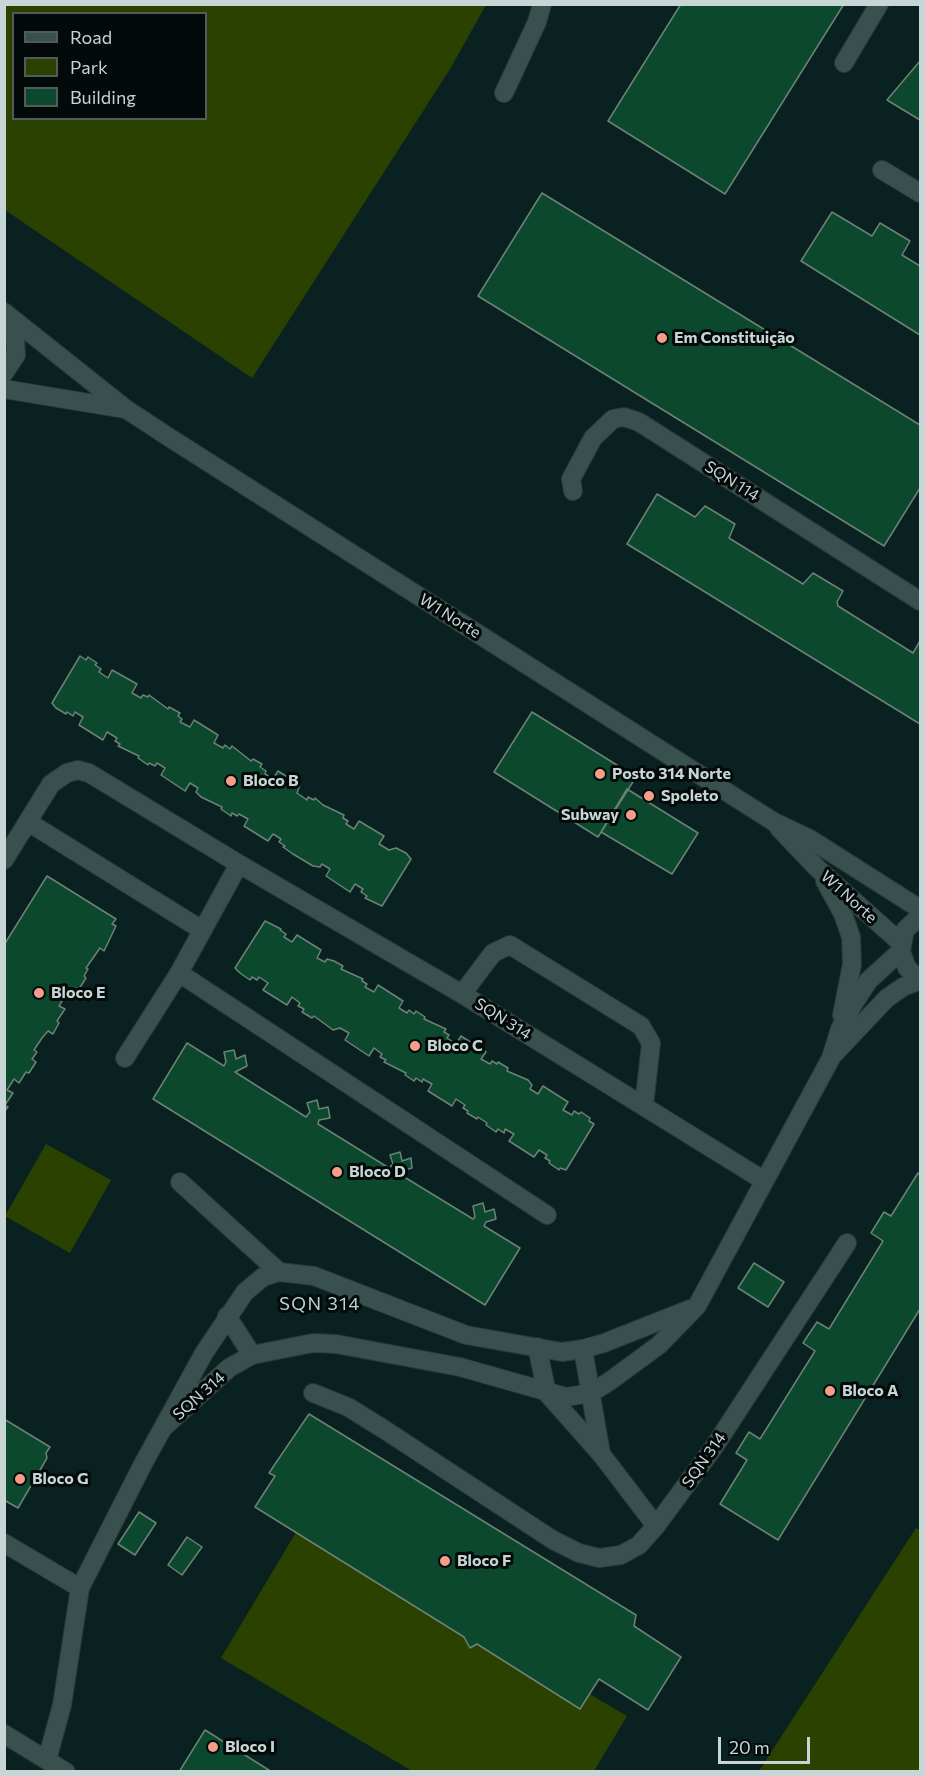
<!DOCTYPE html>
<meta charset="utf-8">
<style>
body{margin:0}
#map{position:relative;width:925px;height:1776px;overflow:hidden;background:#092221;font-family:Commissioner,sans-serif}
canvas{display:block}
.frame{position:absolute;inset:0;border:6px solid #c7d5d4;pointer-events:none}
.legend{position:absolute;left:12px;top:12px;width:195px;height:108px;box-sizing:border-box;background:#030a09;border:2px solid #515b5a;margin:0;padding:8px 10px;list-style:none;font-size:18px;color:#c7d5d4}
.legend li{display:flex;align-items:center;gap:12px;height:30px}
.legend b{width:30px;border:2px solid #515b5a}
.scale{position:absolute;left:718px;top:1737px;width:92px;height:27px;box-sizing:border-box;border:3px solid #c7d5d4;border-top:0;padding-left:8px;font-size:18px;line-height:21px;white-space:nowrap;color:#c7d5d4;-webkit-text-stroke:4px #030a09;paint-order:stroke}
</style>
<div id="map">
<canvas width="925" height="1776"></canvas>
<div class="frame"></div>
<ul class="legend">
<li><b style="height:8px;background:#38514f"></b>Road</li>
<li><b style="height:16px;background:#2b4100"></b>Park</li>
<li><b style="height:16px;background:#0c482e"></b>Building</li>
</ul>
<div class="scale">20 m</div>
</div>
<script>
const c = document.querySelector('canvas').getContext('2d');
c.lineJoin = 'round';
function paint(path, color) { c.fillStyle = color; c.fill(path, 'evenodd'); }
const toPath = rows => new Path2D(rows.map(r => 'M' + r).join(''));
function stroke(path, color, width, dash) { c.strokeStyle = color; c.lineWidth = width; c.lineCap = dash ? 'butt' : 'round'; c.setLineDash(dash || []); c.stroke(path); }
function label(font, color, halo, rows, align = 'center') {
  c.font = font + ' Commissioner,sans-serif'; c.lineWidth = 6; c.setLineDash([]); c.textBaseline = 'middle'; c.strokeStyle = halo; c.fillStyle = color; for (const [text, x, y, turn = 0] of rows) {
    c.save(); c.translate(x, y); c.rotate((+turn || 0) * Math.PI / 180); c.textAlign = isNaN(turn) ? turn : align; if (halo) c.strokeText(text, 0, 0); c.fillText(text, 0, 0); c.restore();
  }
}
paint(toPath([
 [4,5,5,4,486,5,450,69,252,378,5,210],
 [14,14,206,14,206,118,14,118],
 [46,1144,111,1180,70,1253,5,1216],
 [301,1524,627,1716,594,1771,412,1771,221,1658],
 [916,1528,920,1530,920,1771,759,1771]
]), '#2b4100');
const building = toPath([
 [681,4,844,4,725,194,608,121,681,4],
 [920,61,920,120,887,100,920,61],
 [542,193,920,425,920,488,884,546,478,296,542,193],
 [832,212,872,236,880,223,910,241,902,255,920,266,920,335,801,261,832,212],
 [657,494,695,517,705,506,735,524,729,538,803,584,813,573,843,591,837,602,838,606,913,653,920,641,920,724,627,544,657,494],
 [80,656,86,660,88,657,97,663,95,665,101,669,99,672,108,678,112,670,137,684,132,693,141,698,143,695,148,697,149,695,168,709,169,707,180,713,178,716,182,719,180,722,190,727,194,720,218,735,214,743,223,748,225,745,230,749,232,746,251,761,253,759,262,764,260,767,266,771,265,774,273,779,278,771,300,785,297,793,307,800,308,797,314,800,315,798,323,805,344,815,343,818,348,821,346,824,354,829,359,821,384,836,379,844,389,850,396,848,406,853,411,859,382,906,365,898,367,896,361,892,363,889,355,884,350,892,326,876,330,869,322,864,320,867,313,866,293,854,283,847,285,846,279,842,281,839,273,834,268,841,244,826,248,819,239,814,237,816,232,813,231,816,221,809,222,807,201,797,196,792,198,788,190,783,185,791,161,775,165,768,157,763,155,766,149,763,148,765,138,758,139,756,118,746,120,744,115,741,117,738,107,732,103,740,79,725,83,717,75,712,73,716,67,712,66,714,56,708,52,703,80,656],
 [532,712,636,777,598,837,494,772,532,712],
 [627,789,698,833,672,874,601,832,627,789],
 [47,876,116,919,112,924,116,926,104,951,100,948,86,968,88,969,84,976,86,978,79,989,77,988,70,999,65,996,59,1006,65,1009,57,1021,59,1023,53,1034,48,1031,42,1038,34,1050,37,1052,32,1059,36,1062,29,1073,26,1072,19,1083,14,1079,7,1090,13,1093,5,1105,8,1107,4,1112,4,945,47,876],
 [265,921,281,929,280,930,286,934,284,937,292,942,297,935,321,950,317,958,325,962,327,959,334,961,343,966,341,969,363,979,362,981,367,984,365,987,374,992,378,985,403,1001,399,1008,407,1013,409,1010,414,1014,416,1011,425,1017,424,1019,446,1029,444,1032,449,1035,447,1038,456,1044,461,1036,486,1052,481,1059,490,1064,492,1061,497,1064,498,1062,508,1068,507,1071,528,1080,532,1085,530,1089,538,1094,543,1086,568,1102,563,1110,572,1115,574,1111,579,1114,581,1112,590,1118,589,1121,594,1124,566,1170,560,1168,559,1170,549,1163,550,1161,545,1158,547,1155,539,1150,534,1157,509,1141,514,1134,505,1129,504,1133,498,1129,496,1132,486,1125,487,1123,478,1117,477,1119,467,1113,468,1111,463,1108,465,1105,456,1099,452,1106,428,1091,432,1084,423,1079,422,1082,416,1078,414,1081,405,1075,406,1073,384,1062,386,1060,380,1057,382,1054,374,1048,369,1056,345,1040,349,1033,340,1028,333,1030,314,1016,312,1018,302,1012,304,1009,298,1006,300,1003,292,997,287,1005,263,990,268,983,259,977,257,980,252,977,250,980,240,973,235,968,265,921],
 [187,1043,224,1066,226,1062,224,1052,234,1050,236,1059,245,1055,247,1066,235,1072,306,1117,310,1112,307,1103,317,1100,319,1109,328,1107,330,1118,319,1120,318,1124,389,1168,393,1164,390,1155,400,1152,402,1161,411,1158,412,1168,404,1170,401,1175,473,1219,475,1217,473,1206,483,1203,485,1212,494,1209,496,1219,486,1222,484,1226,520,1248,485,1305,153,1099,187,1043],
 [918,1173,920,1175,920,1309,778,1540,720,1504,747,1460,736,1453,749,1432,760,1439,815,1351,803,1343,817,1322,829,1329,883,1241,871,1233,884,1212,891,1216,918,1173],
 [754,1263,784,1282,768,1307,738,1288,754,1263],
 [309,1414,636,1615,634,1626,681,1657,648,1710,599,1679,580,1709,477,1644,470,1648,464,1637,255,1507,275,1476,269,1473,309,1414],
 [4,1419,50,1447,46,1453,47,1458,18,1508,4,1500,4,1419],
 [139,1512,156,1523,135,1555,118,1544,139,1512],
 [187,1537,202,1547,182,1575,168,1565,187,1537],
 [205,1730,272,1772,179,1772,205,1730]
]);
paint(building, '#0c482e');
stroke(building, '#6d8275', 1.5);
const minor = toPath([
 [844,63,879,4],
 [504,93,537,22,542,4],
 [882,170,920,193],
 [4,312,126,409,167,436,774,822,810,839,920,909],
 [4,373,16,355,15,337,6,315],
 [4,389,125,409],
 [573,491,571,479,593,438,613,419,624,417,639,422,920,601],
 [28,822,202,930],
 [779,828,818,869,901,943],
 [4,860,51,784,67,773,78,770,89,773,239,864,462,994,763,1180],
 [825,881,843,914,851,937,852,964,842,1015],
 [920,916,905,930,901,951,907,968,920,980],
 [179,973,547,1215],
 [462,994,493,953,510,945,641,1026,651,1043,644,1106],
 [834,1054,887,998,903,987,920,980],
 [125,1058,179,973,239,864],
 [180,1182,279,1272],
 [227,1316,252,1355],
 [583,1349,601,1454],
 [313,1393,348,1407,385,1430,553,1540,579,1553,599,1558,621,1555,639,1545,656,1526,601,1454,547,1393,537,1347],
 [165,1426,229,1368,252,1355,313,1343,336,1344,460,1367,566,1397,591,1393,610,1381,659,1345,697,1306,831,1058,840,1029,852,1006,869,980,901,951],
 [656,1526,714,1447,847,1243],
 [4,1543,80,1588],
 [4,1734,66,1772],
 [47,1760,62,1705,80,1588,143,1464,204,1353,245,1292,263,1277,279,1272,314,1276,466,1335,562,1352,583,1349,604,1343,690,1309]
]);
stroke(minor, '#2c3837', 20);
stroke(minor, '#38514f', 18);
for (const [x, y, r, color] of [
 [662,338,6,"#f49e8a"],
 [600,774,6,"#f49e8a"],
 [231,781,6,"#f49e8a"],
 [649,796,6,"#f49e8a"],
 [631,815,6,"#f49e8a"],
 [39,993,6,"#f49e8a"],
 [415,1046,6,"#f49e8a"],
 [337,1172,6,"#f49e8a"],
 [830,1391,6,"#f49e8a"],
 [20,1479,6,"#f49e8a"],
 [445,1561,6,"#f49e8a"],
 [213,1747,6,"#f49e8a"]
]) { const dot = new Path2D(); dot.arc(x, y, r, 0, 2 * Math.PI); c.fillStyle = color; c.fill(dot); stroke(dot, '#030a09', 2); }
label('bold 16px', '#c7d5d4', '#030a09', [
 ["Em Constituição",674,338],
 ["Posto 314 Norte",612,774],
 ["Bloco B",243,781],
 ["Spoleto",661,796],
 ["Subway",619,815,"right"],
 ["Bloco E",51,993],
 ["Bloco C",427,1046],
 ["Bloco D",349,1172],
 ["Bloco A",842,1391],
 ["Bloco G",32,1479],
 ["Bloco F",457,1561],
 ["Bloco I",225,1747]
], 'left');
label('16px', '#c7d5d4', '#030a09', [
 ["SQN 114",732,481,32],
 ["W1 Norte",450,616,32],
 ["W1 Norte",849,897,42],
 ["SQN 314",503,1019,32],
 ["SQN 314",199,1396,-42],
 ["SQN 314",704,1460,-55]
]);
c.letterSpacing = '1.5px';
label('18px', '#b8d5d3', '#030a09', [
 ["SQN 314",320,1304]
]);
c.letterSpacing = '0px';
</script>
